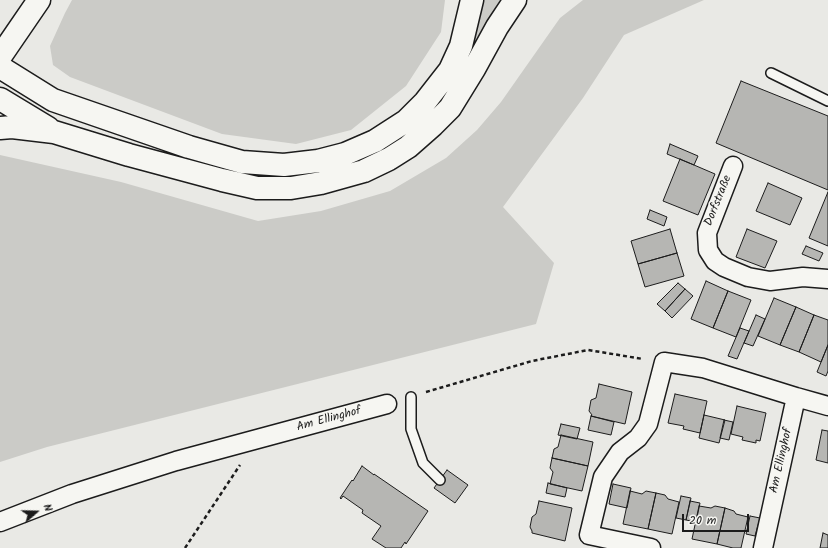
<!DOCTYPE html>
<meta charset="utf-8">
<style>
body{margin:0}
#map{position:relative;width:828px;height:548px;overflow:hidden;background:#e9e9e5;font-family:Kalam,sans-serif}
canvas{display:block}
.north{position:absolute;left:16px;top:492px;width:40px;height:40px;-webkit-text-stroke:3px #f6f6f2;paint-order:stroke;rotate:70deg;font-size:11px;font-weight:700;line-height:16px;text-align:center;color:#1c1c1c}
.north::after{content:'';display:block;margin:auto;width:14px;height:18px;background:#1c1c1c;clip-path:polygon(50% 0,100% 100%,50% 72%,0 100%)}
.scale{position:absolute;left:682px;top:514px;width:67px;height:18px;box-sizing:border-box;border:2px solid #1c1c1c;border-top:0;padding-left:5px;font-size:12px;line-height:14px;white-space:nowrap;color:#1c1c1c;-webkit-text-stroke:3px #f6f6f2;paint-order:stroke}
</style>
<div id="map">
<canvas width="828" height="548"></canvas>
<div class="north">N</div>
<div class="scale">20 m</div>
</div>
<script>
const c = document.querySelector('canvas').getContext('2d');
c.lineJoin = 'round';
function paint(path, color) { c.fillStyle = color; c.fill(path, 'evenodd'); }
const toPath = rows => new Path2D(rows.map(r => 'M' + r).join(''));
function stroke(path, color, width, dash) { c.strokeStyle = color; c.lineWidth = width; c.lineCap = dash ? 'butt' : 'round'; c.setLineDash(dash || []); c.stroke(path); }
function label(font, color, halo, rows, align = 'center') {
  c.font = font + ' Kalam,sans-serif'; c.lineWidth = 3; c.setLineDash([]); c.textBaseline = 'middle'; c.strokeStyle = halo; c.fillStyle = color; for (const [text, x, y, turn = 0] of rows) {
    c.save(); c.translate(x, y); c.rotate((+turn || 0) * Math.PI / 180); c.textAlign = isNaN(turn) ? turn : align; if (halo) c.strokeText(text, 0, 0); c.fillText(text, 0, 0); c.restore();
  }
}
paint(toPath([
 [72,0,445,0,441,32,406,86,351,130,296,144,222,134,70,77,53,65,50,46,65,13],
 [478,0,504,0,469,64,461,60],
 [583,0,704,0,624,35,583,98,503,207,554,263,536,324,47,447,0,462,0,155,121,182,258,221,321,211,390,191,446,158,477,130,501,102,560,18]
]), '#cbcbc7');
const building = toPath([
 [741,81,828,116,828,190,716,143,741,81],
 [670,144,698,156,694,165,667,154,670,144],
 [680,159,715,174,698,215,663,201,680,159],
 [768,183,802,198,790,225,756,211,768,183],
 [828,192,828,246,809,238,828,192],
 [650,210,667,217,664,226,647,219,650,210],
 [670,229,677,253,638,264,631,241,670,229],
 [747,229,777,241,765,268,736,257,747,229],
 [806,246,823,253,819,261,802,254,806,246],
 [677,253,684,276,645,287,638,264,677,253],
 [706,281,728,291,713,328,691,319,706,281],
 [678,283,685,289,665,311,657,304,678,283],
 [685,289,693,296,672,318,665,311,685,289],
 [728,291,751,300,736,337,713,328,728,291],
 [774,298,796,307,780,345,758,336,774,298],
 [796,307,814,315,799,352,780,345,796,307],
 [756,315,765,319,753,346,744,343,756,315],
 [814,315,828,320,828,345,821,362,799,352,814,315],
 [740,328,749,331,737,359,728,356,740,328],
 [828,345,828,371,826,376,817,372,828,345],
 [599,384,632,392,625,424,591,416,592,415,589,411,591,400,596,398,599,384],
 [675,394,707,401,700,433,683,429,684,426,668,423,675,394],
 [737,406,766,413,760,441,756,440,756,443,742,440,743,437,731,434,737,406],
 [704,415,725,420,719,443,699,438,704,415],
 [591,416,614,422,611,435,588,430,591,416],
 [724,420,733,422,729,440,720,438,724,420],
 [561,424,580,428,577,439,558,435,561,424],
 [822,430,828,431,828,463,816,460,822,430],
 [561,435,593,442,588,466,552,458,554,449,558,447,561,435],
 [552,458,588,466,582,491,550,484,553,472,550,468,552,458],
 [362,466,374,475,374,474,428,511,406,544,405,542,401,548,386,548,372,539,381,526,362,513,363,510,343,496,341,499,340,498,352,480,353,481,362,466],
 [447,470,468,485,455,503,434,488,447,470],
 [548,483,567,488,565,497,546,493,548,483],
 [613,484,631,488,627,508,609,504,613,484],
 [630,491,642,494,646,491,656,493,648,529,623,524,630,491],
 [656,493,665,495,668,499,679,502,672,534,648,529,656,493],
 [681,496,691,498,686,520,676,518,681,496],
 [539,501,572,508,565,541,532,533,532,531,530,527,532,517,536,514,539,501],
 [690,501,700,503,696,522,686,520,690,501],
 [699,506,711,508,715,506,725,508,717,544,692,539,699,506],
 [725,508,734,511,736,514,748,517,741,548,733,548,717,544,725,508],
 [750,516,760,518,755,536,746,534,750,516],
 [823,533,828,535,828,548,820,548,823,533]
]);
paint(building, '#b6b6b3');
stroke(building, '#1c1c1c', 1);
const lane = toPath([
 [771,73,828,101],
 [411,397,411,429,423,463,440,480]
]);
const street = toPath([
 [733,166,707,233,708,250,715,261,724,267,748,277,770,281,803,277,828,279],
 [0,522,72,494,176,461,387,404],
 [651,548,589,535,603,477,620,452,638,438,648,424,664,362,703,368,796,397,828,406],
 [763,548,796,397]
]);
const secondary = toPath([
 [0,57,39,0]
]);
const highway = toPath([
 [0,67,53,100,189,147,242,162,284,165,318,161,345,154,375,141,406,121,425,102,450,70,461,46,472,0],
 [0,99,48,128],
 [0,128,12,127,54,132,129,155,222,180,257,188,291,188,321,183,364,171,389,159,408,147,433,125,450,108,474,69,497,27,515,0]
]);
stroke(lane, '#1c1c1c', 12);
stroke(street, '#1c1c1c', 21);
stroke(secondary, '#1c1c1c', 25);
stroke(highway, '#1c1c1c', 25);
stroke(toPath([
 [426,392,532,361,588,350,643,359],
 [185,548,240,465]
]), '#1c1c1c', 2.5, [4, 3]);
stroke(lane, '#f6f6f2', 9);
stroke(street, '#f6f6f2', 18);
stroke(secondary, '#f6f6f2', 22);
stroke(highway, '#f6f6f2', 22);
label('12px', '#1c1c1c', '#f6f6f2', [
 ["Dorfstraße",719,201,-68],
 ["Am Ellinghof",329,420,-15],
 ["Am Ellinghof",782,461,-77]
]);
</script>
